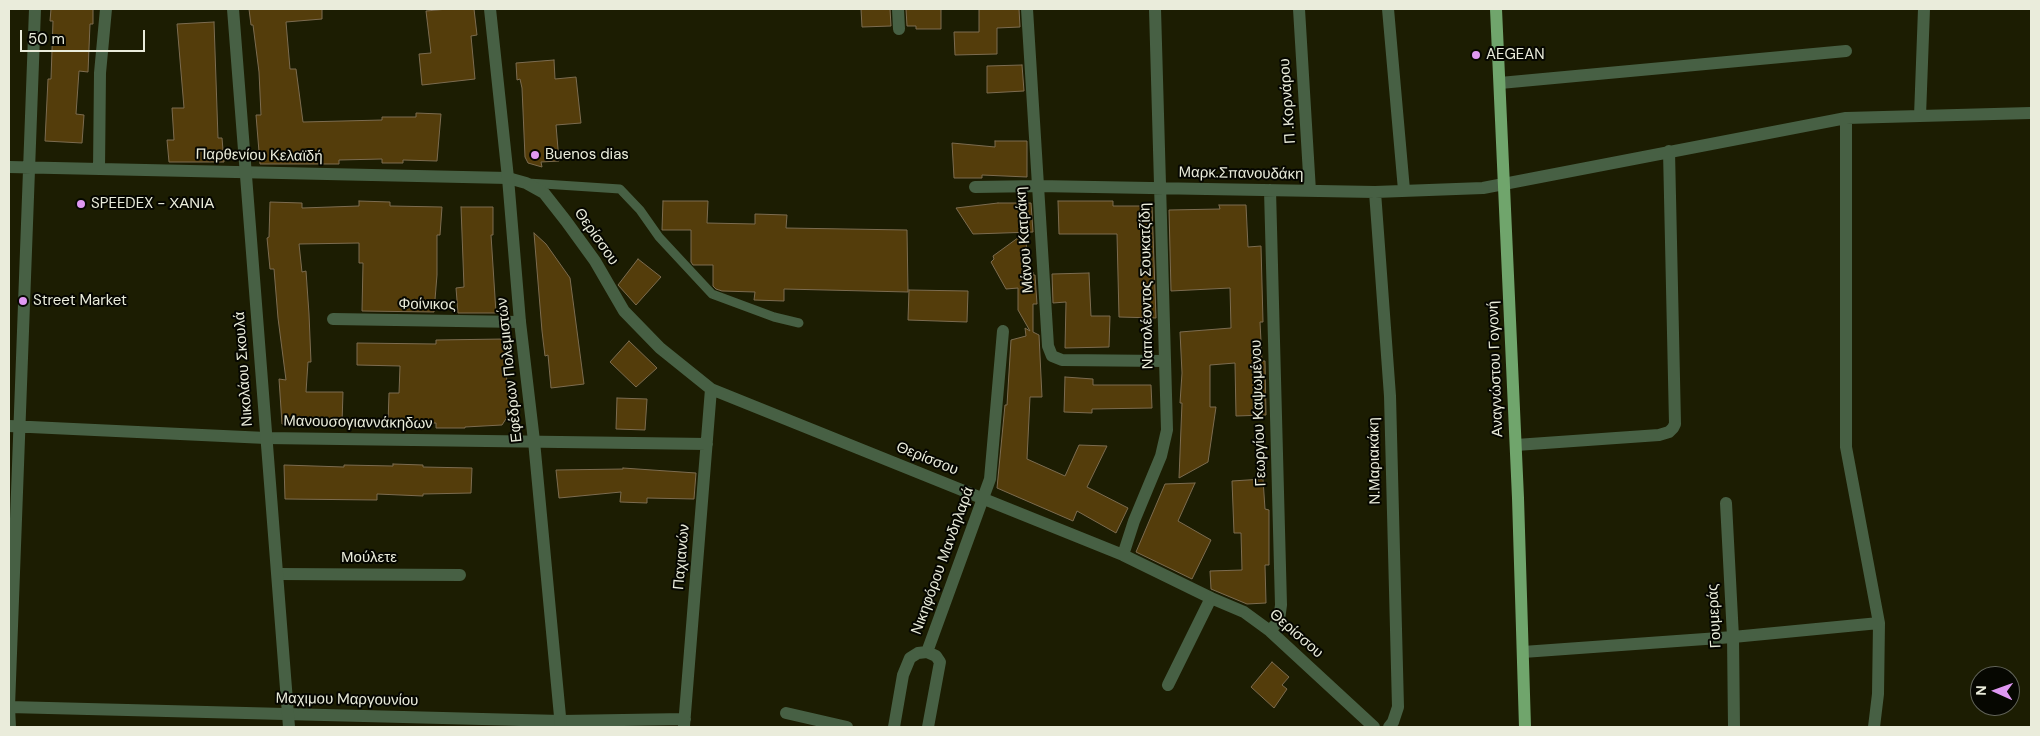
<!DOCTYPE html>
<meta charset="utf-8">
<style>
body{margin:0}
#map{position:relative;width:2040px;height:736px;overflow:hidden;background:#1c1d02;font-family:"DM Sans",sans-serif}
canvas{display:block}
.frame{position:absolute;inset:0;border:10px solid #eaecdb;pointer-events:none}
.north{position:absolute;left:1970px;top:666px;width:50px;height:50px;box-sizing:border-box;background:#060701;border:1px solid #616358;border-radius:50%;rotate:272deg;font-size:14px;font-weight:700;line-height:20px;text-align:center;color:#eaecdb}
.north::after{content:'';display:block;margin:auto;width:18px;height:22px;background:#df98f2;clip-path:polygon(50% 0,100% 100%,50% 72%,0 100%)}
.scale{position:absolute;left:20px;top:30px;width:125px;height:22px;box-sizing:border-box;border:2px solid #eaecdb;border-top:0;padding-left:6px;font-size:15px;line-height:18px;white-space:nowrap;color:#eaecdb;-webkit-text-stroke:4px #060701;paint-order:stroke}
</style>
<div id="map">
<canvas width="2040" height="736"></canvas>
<div class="frame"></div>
<div class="north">N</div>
<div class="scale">50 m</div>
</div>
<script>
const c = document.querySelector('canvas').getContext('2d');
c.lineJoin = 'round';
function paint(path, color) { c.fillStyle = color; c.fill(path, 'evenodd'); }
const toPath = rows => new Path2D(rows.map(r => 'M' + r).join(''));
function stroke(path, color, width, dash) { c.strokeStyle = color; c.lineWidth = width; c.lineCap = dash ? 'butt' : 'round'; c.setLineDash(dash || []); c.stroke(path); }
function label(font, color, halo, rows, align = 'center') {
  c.font = font + ' "DM Sans",sans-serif'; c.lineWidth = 4; c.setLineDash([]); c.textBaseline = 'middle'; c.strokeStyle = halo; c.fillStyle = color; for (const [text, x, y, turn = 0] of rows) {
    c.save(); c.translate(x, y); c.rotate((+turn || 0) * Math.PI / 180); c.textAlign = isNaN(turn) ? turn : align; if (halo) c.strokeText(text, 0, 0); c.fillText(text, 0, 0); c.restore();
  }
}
const building = toPath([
 [51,9,93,9,93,24,90,24,88,72,79,71,76,114,84,115,82,143,45,141,48,79,51,79,53,21,50,21,51,9],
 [249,9,322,9,322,19,286,22,290,69,296,69,303,122,382,120,382,117,416,117,416,113,441,114,437,161,403,160,403,163,382,163,382,159,339,160,339,164,260,164,256,115,261,115,259,72,253,25,251,25,249,9],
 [448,9,474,9,477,35,471,36,475,79,422,85,419,54,431,53,426,11,448,9],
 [861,9,890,9,891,26,862,27,861,9],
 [906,9,941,9,941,29,916,29,916,26,907,26,906,9],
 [979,9,1019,9,1020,27,997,28,997,54,955,55,954,32,979,32,979,9],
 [214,22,218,138,222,138,224,162,169,162,167,140,174,140,172,108,184,108,177,24,214,22],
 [554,60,555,79,576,77,581,123,556,125,559,161,541,162,542,167,528,163,525,157,522,88,520,79,517,80,516,63,554,60],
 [1022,65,1024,91,987,93,987,66,1022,65],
 [995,141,1027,141,1027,177,982,175,982,178,954,178,952,143,995,147,995,141],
 [359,201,390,202,390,206,442,207,440,235,437,235,437,275,434,312,362,311,363,263,359,263,359,243,299,244,302,272,306,271,309,314,311,362,308,362,306,392,343,392,342,423,304,421,304,426,282,424,279,379,286,380,278,318,274,269,270,269,267,238,269,237,270,202,302,203,302,208,359,206,359,201],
 [663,201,708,201,707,223,755,224,755,214,787,215,786,228,907,230,908,292,784,289,784,301,754,300,755,292,722,291,716,289,713,286,713,265,693,265,691,262,691,230,662,230,663,201],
 [1058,201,1113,201,1113,206,1152,206,1156,318,1119,317,1117,234,1059,234,1058,201],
 [998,203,1031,203,1033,232,973,234,956,208,998,203],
 [1219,205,1246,205,1248,247,1261,246,1263,322,1260,322,1262,361,1265,361,1266,415,1236,416,1235,363,1210,365,1210,407,1216,407,1208,462,1179,478,1182,403,1180,403,1182,373,1180,332,1231,328,1230,288,1171,291,1169,210,1220,209,1219,205],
 [461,207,493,207,493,235,491,235,496,313,458,313,456,288,464,287,461,207],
 [1026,232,1027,272,1033,272,1033,275,1035,275,1037,304,1033,304,1033,332,1039,335,1042,397,1030,397,1027,459,1065,476,1079,445,1107,446,1087,487,1128,508,1116,533,1077,511,1073,521,997,488,1005,405,1007,405,1011,340,1026,336,1025,328,1030,331,1018,310,1018,288,1006,289,991,262,994,259,993,256,1026,232],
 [534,233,546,244,570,278,584,384,551,388,548,355,545,356,542,331,534,233],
 [638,259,661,277,636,305,618,285,638,259],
 [1089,273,1091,316,1110,316,1109,347,1065,348,1066,302,1053,303,1052,274,1089,273],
 [909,290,968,291,967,322,908,320,909,290],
 [505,339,507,386,511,386,511,411,502,425,465,427,465,428,436,428,436,423,388,423,389,393,399,393,400,366,357,365,357,343,436,344,436,340,505,339],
 [629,341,657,368,636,387,610,362,629,341],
 [1065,377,1093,379,1093,385,1151,385,1152,408,1092,409,1092,413,1064,412,1065,377],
 [617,398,647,399,645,430,616,429,617,398],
 [393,464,423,465,423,467,472,468,471,493,423,494,423,496,377,494,377,500,285,499,284,465,344,467,344,465,393,466,393,464],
 [623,468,696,473,694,499,647,498,647,503,620,502,621,492,559,498,556,470,623,469,623,468],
 [1263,479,1265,509,1269,510,1269,565,1265,565,1266,603,1247,604,1211,589,1210,571,1242,570,1241,533,1234,533,1232,481,1263,479],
 [1195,483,1178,521,1211,540,1192,579,1136,552,1165,484,1195,483],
 [1272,662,1289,677,1282,685,1287,689,1274,708,1251,687,1272,662]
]);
paint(building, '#543d0b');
stroke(building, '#7c6c50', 1);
stroke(toPath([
 [528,183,620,189,640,210,659,237,712,294,774,317,799,323]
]), '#476044', 9);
stroke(toPath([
 [898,9,899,29],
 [1027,9,1048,346,1052,356,1062,360,1164,361],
 [1299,9,1310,191],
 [1388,9,1404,190],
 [1500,83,1846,51],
 [1920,116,1924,9],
 [1846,118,1846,447,1879,623,1878,694,1874,727],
 [9,167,508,178,526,183,544,193,566,221,595,261,624,311,660,348,711,389,1123,555,1211,598,1244,612,1270,631,1374,727],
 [99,169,100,73,106,9],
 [975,187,1038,186,1375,192,1483,188,1846,118,2031,113],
 [1270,190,1281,605,1279,620,1270,631],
 [1375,192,1390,396,1398,707,1393,722,1389,727],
 [333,319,520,322],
 [9,426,266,438,707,444],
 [1516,445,1659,435,1669,432,1673,428,1675,424,1669,151],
 [1726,503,1733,637,1734,727],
 [1123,555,1134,521,1161,456,1167,430,1155,9],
 [278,574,460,575],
 [927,652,990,479,1003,331],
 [1523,652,1733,637,1879,623],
 [1168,685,1211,598],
 [9,707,561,721,685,719],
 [786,713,847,727],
 [684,726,711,389],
 [10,727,9,707,35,9],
 [894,727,903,675,910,658,918,653,927,652,936,656,940,662,928,727]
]), '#476044', 12);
stroke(toPath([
 [233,9,289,727],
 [490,9,508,178,520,322,534,441,561,727]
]), '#476044', 12);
stroke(toPath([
 [1496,9,1518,498,1525,727]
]), '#70a56c', 12);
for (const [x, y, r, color] of [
 [1476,55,5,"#df98f2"],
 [535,155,5,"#df98f2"],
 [81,204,5,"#df98f2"],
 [23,301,5,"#df98f2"]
]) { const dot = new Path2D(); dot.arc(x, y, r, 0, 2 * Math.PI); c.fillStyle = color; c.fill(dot); stroke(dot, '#060701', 2); }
label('15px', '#eaecdb', '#060701', [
 ["AEGEAN",1486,55],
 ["Buenos dias",545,155],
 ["SPEEDEX - ΧΑΝΙΑ",91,204],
 ["Street Market",33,301]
], 'left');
label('15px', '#eaecdb', '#060701', [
 ["Π .Κορνάρου",1288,101,-94],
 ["Παρθενίου Κελαϊδή",259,156,1],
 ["Μαρκ.Σπανουδάκη",1241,174,1],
 ["Θερίσσου",596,237,55],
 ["Μάνου Κατράκη",1025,240,-94],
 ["Ναπολέοντος Σουκατζίδη",1147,286,-91],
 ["Φοίνικος",427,305,1],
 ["Νικολάου Σκουλά",244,369,-94],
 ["Αναγνώστου Γογονή",1496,369,-92],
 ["Εφέδρων Πολεμιστών",510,370,-96],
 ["Γεωργίου Καψωμένου",1259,413,-92],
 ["Μανουσογιαννάκηδων",358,423,1],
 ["Θερίσσου",927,459,22],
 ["Ν.Μαριακάκη",1375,461,-91],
 ["Παχιανών",682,557,-85],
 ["Μούλετε",369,558],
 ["Νικηφόρου Μανδηλαρά",943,561,-70],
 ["Γουμεράς",1715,616,-93],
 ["Θερίσσου",1296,634,41],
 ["Μαχιμου Mαργουνίου",347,700,1]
]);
</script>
